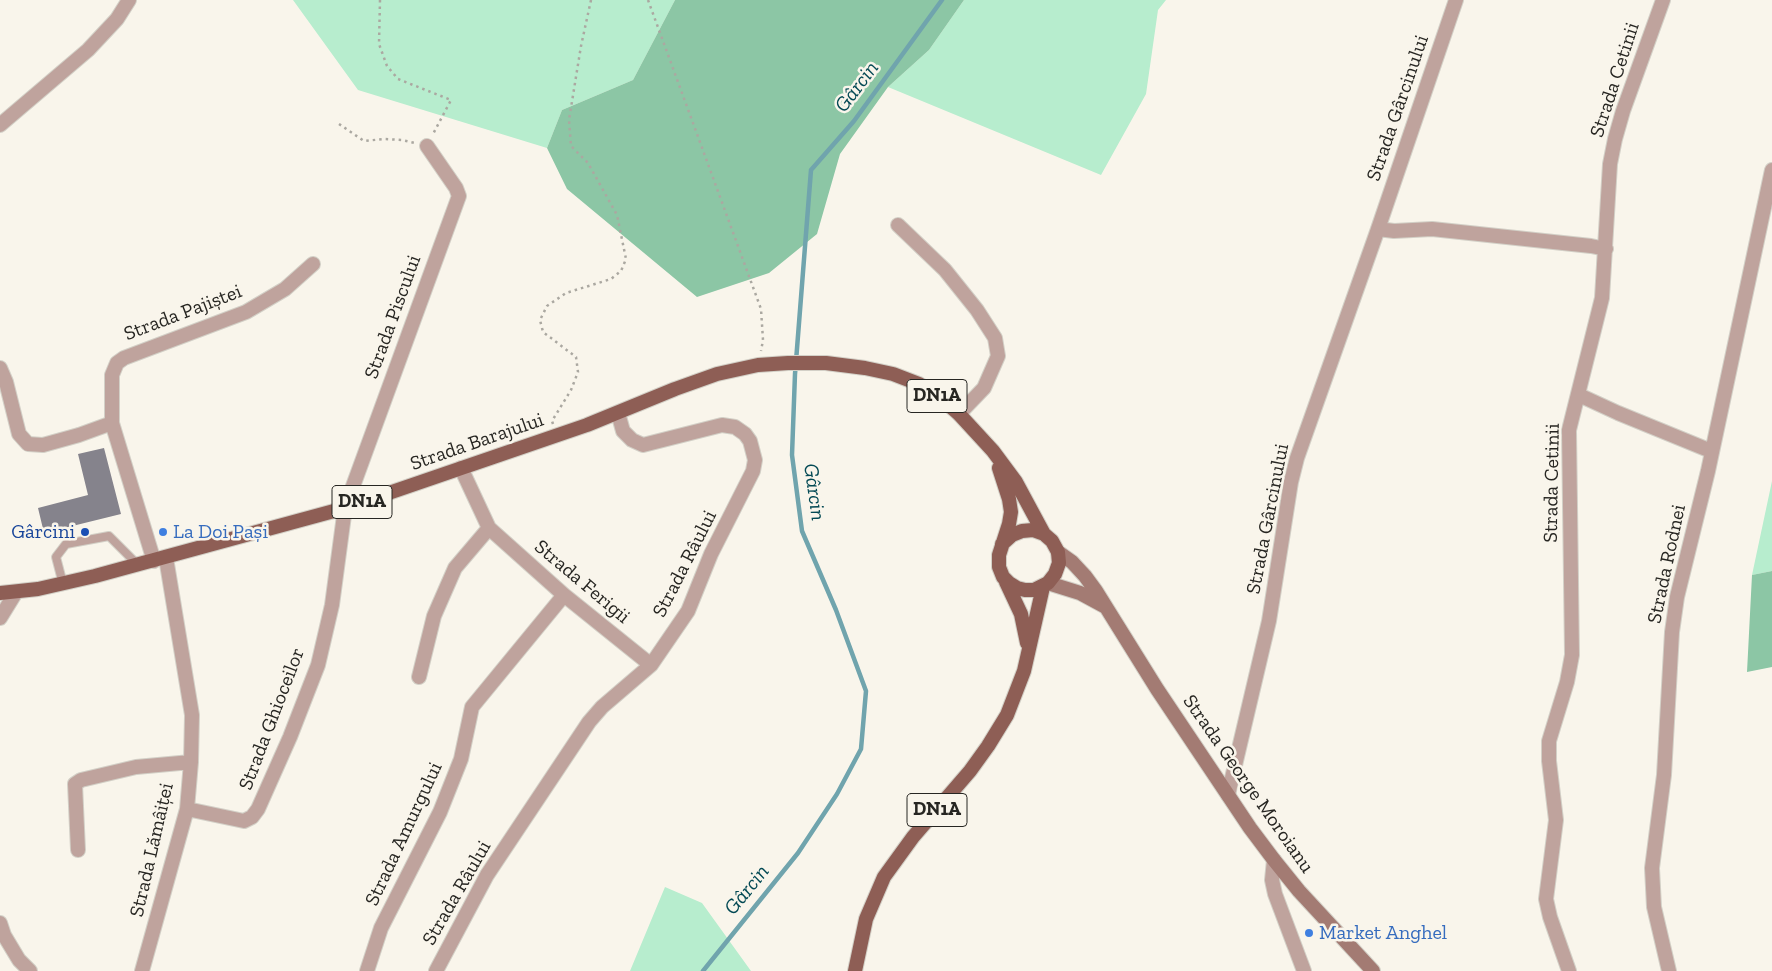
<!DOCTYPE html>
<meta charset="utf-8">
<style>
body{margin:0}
canvas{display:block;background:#f9f5eb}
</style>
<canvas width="1772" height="971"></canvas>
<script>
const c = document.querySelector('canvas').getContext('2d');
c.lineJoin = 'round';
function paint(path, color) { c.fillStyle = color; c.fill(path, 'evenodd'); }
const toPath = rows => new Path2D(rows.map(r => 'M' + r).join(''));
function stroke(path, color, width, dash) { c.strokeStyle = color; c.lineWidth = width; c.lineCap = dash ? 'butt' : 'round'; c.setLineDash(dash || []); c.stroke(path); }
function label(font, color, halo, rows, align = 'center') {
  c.font = font + ' "Zilla Slab",serif'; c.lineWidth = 5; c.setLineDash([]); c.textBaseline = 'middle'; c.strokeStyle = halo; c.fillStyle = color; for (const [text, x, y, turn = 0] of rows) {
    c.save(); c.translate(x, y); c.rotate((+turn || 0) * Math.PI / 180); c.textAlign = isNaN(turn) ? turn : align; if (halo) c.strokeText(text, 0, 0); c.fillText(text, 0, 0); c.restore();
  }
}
paint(toPath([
 [293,0,675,0,633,80,562,110,547,148,358,90],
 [964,0,1166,0,1158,10,1146,94,1101,175,888,87,929,50],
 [1772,481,1772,571,1752,575],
 [665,887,702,903,751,971,630,971]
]), '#b7edce');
paint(toPath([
 [675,0,964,0,929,50,888,87,840,154,817,234,769,273,697,297,567,189,547,148,562,110,633,80],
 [1772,571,1772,667,1747,672,1752,575]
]), '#8cc6a5');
stroke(toPath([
 [703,971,798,853,837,794,861,749,866,691,836,610,802,531,792,455,795,374,811,170,854,121,942,0]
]), '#70a4ad', 4.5);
paint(toPath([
 [104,448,121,514,44,533,38,508,88,495,78,454]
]), '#85838c');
const service = toPath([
 [63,584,56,557,66,544,109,536,138,565]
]);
const minor = toPath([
 [0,125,88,50,117,19,129,0],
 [898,225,945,270,977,310,995,338,998,356,984,388,959,414],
 [1378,229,1394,231,1432,229,1591,246,1606,249],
 [0,368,6,382,19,434,28,444,43,445,79,435,112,423],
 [1579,395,1618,413,1711,451],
 [461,468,489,528,564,595,651,665],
 [154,561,112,423,112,375,117,363,124,358,246,312,285,289,313,264],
 [0,618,16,592],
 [419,677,434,616,455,568,489,528],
 [1228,795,1269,621,1291,482,1297,458,1378,229,1456,0],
 [187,809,244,821,252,817,258,809,290,737,318,665,332,605,345,508,459,196,456,188,427,146],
 [78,850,75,784,81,780,136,767,191,762],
 [1274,860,1272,880,1275,894,1304,971],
 [0,923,4,935,19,960,30,971],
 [142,971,187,809,191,762,192,715,166,558],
 [367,971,381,928,440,812,461,759,472,707,564,595],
 [436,971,487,875,589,722,602,707,651,665,688,611,711,554,753,471,755,460,750,441,745,434,735,427,722,425,643,445,632,440,623,431,618,413],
 [1569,971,1550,917,1546,899,1556,820,1549,761,1549,741,1567,682,1572,655,1569,430,1602,298,1610,164,1615,139,1623,111,1663,0],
 [1669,971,1654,907,1652,868,1664,775,1672,632,1677,597,1708,471,1772,170]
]);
const secondary = toPath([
 [1058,552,1072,562,1085,576,1096,591,1157,689,1250,828,1274,860,1299,891,1373,971],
 [1048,583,1080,593,1104,606]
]);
const primary = toPath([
 [999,468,1009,499,1011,512,1009,524,999,555,999,567,1003,577,1009,583,1017,588,1025,590,1034,590,1048,583,1055,574,1059,563,1058,552,1052,541,1044,534,1033,530,1022,531,1012,535,1002,544],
 [1006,582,1021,614,1027,643],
 [0,593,38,589,95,576,345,508,587,425,675,389,717,374,758,365,788,363,826,363,865,368,893,374,919,384,937,395,959,414,993,451,1016,482,1044,534],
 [855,971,866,919,884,877,913,837,970,771,988,746,1007,715,1024,671,1043,587]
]);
stroke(service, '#d3d0c7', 10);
stroke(minor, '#d3d0c7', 16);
stroke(secondary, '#d3d0c7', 16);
stroke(primary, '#d3d0c7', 16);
stroke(toPath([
 [380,0,379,44,387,66,398,79,451,100,433,134],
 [648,0,761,309,763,340,761,351],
 [339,124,364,141,384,139,402,140,415,143],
 [553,424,552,421,571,390,578,372,576,357,543,332,540,320,547,306,566,293,611,279,621,271,626,259,617,215,588,163,571,146,569,120,581,46,591,0]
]), '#aba8a1', 2.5, [2.5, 4]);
stroke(service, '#bfa39d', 8);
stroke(minor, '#bfa39d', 14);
stroke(secondary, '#a37b73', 14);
stroke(primary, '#8e5e55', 14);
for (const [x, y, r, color] of [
 [85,532,5,"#1a4fb4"],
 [163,532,5,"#3f7fe0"],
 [1309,933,5,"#3f7fe0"]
]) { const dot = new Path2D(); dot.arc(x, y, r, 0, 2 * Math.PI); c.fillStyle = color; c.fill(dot); stroke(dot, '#f9f5eb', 2); }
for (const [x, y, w] of [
 [937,396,60],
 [362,502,60],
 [937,810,60]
]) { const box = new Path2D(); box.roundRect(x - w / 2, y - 16.5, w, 33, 4); c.fillStyle = '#f9f5eb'; c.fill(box); stroke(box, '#272622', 1); }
label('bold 19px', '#272622', null, [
 ["DN1A",937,396],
 ["DN1A",362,502],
 ["DN1A",937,810]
]);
label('20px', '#272622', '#f9f5eb', [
 ["Strada Cetinii",1615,80,-72],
 ["Strada Gârcinului",1398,108,-71],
 ["Strada Pajiștei",183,313,-21],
 ["Strada Piscului",393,317,-70],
 ["Strada Barajului",477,442,-19],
 ["Strada Cetinii",1552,483,-89],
 ["Strada Gârcinului",1268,519,-79],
 ["Strada Râului",685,564,-63],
 ["Strada Rodnei",1667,564,-78],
 ["Strada Ferigii",582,582,40],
 ["Strada Ghioceilor",272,719,-69],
 ["Strada George Moroianu",1248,784,55],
 ["Strada Amurgului",404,834,-65],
 ["Strada Lămâiței",152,850,-77],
 ["Strada Râului",457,893,-60]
]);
label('20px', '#164399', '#f9f5eb', [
 ["Gârcini",75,532]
], 'right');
label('20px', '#366cbe', '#f9f5eb', [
 ["La Doi Pași",173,532],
 ["Market Anghel",1319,933]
], 'left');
label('italic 21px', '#034954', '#f9f5eb', [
 ["Gârcin",857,87,-53],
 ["Gârcin",814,492,82],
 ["Gârcin",747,890,-51]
]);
</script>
